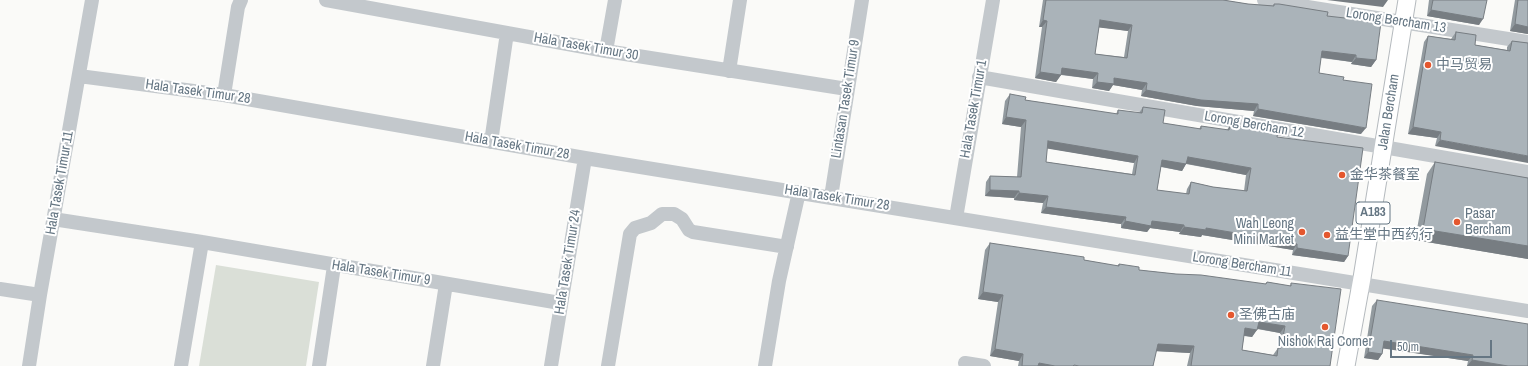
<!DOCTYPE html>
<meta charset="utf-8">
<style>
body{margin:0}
#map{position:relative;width:1528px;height:366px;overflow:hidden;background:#fafaf8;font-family:"Archivo Narrow",sans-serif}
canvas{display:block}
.scale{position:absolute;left:1390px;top:340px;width:102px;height:18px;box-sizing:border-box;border:2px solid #657683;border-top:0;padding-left:5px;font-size:12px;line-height:14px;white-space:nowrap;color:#657683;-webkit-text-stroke:3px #fff;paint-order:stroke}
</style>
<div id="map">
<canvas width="1528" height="366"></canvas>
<div class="scale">50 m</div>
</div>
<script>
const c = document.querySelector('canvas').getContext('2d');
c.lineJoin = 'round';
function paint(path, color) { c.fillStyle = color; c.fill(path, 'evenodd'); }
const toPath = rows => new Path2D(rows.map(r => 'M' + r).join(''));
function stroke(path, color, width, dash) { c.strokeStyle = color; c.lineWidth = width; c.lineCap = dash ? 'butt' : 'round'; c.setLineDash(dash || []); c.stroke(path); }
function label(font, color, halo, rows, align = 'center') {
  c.font = font + ' "Archivo Narrow","Noto Sans SC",sans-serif'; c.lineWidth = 4; c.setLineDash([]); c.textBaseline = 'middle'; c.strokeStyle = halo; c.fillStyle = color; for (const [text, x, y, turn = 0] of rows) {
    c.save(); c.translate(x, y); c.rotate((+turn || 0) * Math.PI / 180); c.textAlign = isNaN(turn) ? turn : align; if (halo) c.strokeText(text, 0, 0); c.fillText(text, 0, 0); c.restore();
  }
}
paint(toPath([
 [216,265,319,282,306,366,199,366]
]), '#dadfd7');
const major = toPath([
 [1346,366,1362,278,1407,0]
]);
stroke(major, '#b5babe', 19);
stroke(toPath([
 [326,0,606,51,847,89],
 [1264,0,1528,42],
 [606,51,615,0],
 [729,71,740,0],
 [79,76,224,95,585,158,1528,311],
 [979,77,1528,172],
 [224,95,238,7,241,0],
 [491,142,507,33],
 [831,197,862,0],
 [956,218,993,0],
 [53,219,202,242,560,303],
 [0,289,40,295],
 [965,363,984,366],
 [29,366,40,295,92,0],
 [181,366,202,242],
 [319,366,334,266],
 [433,366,446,284],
 [551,366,585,158],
 [608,366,630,234,635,228,651,223,662,214,674,214,682,219,689,230,693,232,787,247],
 [765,366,779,281,799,192]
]), '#c3c8cc', 14);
stroke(major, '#fff', 17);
paint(toPath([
 [1043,0,1223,0,1248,4,1273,6,1274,4,1327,16,1376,60,1371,67,1351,64,1352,62,1321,58,1319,73,1343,80,1361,134,1253,116,1254,111,1197,106,1141,96,1142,90,1113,85,1109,91,1092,88,1093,79,1061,75,1056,82,1035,78,1042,27,1039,27],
 [1099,27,1128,31,1124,57,1095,54],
 [1429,0,1487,0,1479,25,1427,16],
 [1515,0,1528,0,1528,34,1510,31],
 [1456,32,1475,45,1507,50,1507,47,1512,41,1528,43,1435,146,1437,138,1408,134,1424,42,1428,36,1451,39],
 [1010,94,1025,100,1116,114,1118,110,1139,113,1143,107,1163,123,1199,129,1201,126,1227,130,1230,125,1254,129,1256,126,1277,137,1348,256,1344,262,1292,255,1293,250,1202,235,1201,237,1179,234,1180,232,1150,228,1147,232,1121,228,1121,224,1041,213,1043,203,1014,200,1014,198,985,196,986,182,990,176,1017,177,1021,127,1002,124,1005,101],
 [1047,148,1134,163,1132,174,1046,162],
 [1186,164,1246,175,1244,191,1213,187,1191,182,1187,189,1186,194,1157,190,1161,167,1182,171],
 [1435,162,1528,178,1528,259,1415,240,1427,174],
 [990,243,1084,260,1117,266,1119,264,1139,270,1176,274,1265,284,1267,282,1290,286,1291,283,1330,366,1187,366,1190,353,1156,351,1153,366,1018,366,1019,361,990,356,998,302,978,299,985,250],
 [1257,329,1280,333,1278,348,1273,355,1242,350,1244,336,1252,337],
 [1377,300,1528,366,1467,366,1468,361,1383,348,1382,354,1378,360,1364,358,1372,306]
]), '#929a9f');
paint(toPath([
 [1327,0,1388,0,1383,7],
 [1431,10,1483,19,1479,25,1427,16],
 [1043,20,1047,21,1042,27,1039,27],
 [1100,20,1132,25,1128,31,1095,27],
 [1515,24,1528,27,1528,34,1510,31],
 [1322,51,1356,55,1352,62,1318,57],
 [1356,58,1376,60,1371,67,1351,64],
 [1062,68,1098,73,1093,79,1057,74],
 [1040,72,1061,75,1056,82,1035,78],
 [1114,78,1147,83,1142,90,1113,85,1109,91,1092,88,1097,82],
 [1146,90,1258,104,1254,111,1197,106,1141,96],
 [1258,109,1366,128,1361,134,1253,116],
 [1006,117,1026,120,1021,127,1002,124],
 [1413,127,1441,132,1437,138,1408,134],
 [1440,140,1528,156,1528,163,1435,146],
 [1048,141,1138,156,1134,163,1044,148],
 [1188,157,1251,168,1246,175,1183,163],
 [1162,160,1186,164,1182,171,1158,166],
 [990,190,1019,191,1014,198,985,196],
 [1019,193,1048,196,1043,203,1014,200],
 [1046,207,1126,217,1121,224,1041,213],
 [1125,221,1152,221,1184,225,1180,232,1150,228,1147,232,1121,228],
 [1184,227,1206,228,1297,244,1293,250,1202,235,1201,237,1179,234],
 [1423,229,1528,246,1528,259,1415,240],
 [1297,248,1348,256,1344,262,1292,255],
 [983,292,1003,295,998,302,978,299],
 [1259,322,1285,326,1280,333,1254,328],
 [1245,328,1257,330,1252,337,1241,335],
 [1384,341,1473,355,1468,361,1380,348],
 [1158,344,1194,346,1190,353,1153,351],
 [995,349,1023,354,1019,361,990,356],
 [1368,352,1382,354,1378,360,1364,358],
 [1472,360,1508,366,1467,366],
 [1039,363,1055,366,1037,366]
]), '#777d82');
const building = toPath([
 [1046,0,1223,0,1248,4,1274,6,1274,4,1279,4,1328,12,1327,16,1381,22,1376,60,1356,58,1356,55,1322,51,1319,73,1344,77,1343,80,1372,84,1366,128,1258,109,1258,104,1201,100,1146,90,1147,83,1114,78,1114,84,1097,82,1098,73,1062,68,1061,75,1040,72,1047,21,1043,20,1046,0],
 [1100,20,1132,25,1127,58,1095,54,1100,20],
 [1433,0,1487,0,1483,19,1431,10,1433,0],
 [1518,0,1528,0,1528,27,1515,24,1518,0],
 [1456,32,1476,35,1475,45,1510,51,1512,41,1528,43,1528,156,1440,140,1441,132,1413,127,1428,36,1455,40,1456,32],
 [1010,94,1026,97,1025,100,1118,114,1118,110,1142,113,1143,107,1165,110,1163,123,1201,129,1201,126,1229,130,1230,125,1255,129,1256,126,1278,130,1277,137,1363,148,1348,256,1297,248,1297,244,1236,233,1206,228,1206,230,1184,227,1184,225,1152,221,1151,226,1125,221,1126,217,1046,207,1048,196,1019,193,1019,191,990,190,990,176,1021,177,1026,120,1006,117,1010,94],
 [1048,141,1138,156,1135,175,1046,162,1048,141],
 [1188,157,1251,168,1247,191,1213,187,1191,182,1189,194,1157,190,1162,160,1186,164,1188,157],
 [1435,162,1528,178,1528,246,1423,229,1435,162],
 [990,243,1084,257,1084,260,1119,266,1119,264,1139,267,1139,270,1176,274,1201,275,1266,284,1267,282,1291,286,1291,283,1341,289,1330,366,1191,366,1194,346,1158,344,1153,366,1079,366,1074,365,1073,366,1055,366,1039,363,1038,366,1022,366,1023,354,995,349,1003,295,983,292,990,243],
 [1259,322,1285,326,1281,348,1278,348,1277,356,1242,350,1245,328,1257,330,1259,322],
 [1377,300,1528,324,1528,366,1508,366,1472,360,1473,355,1384,341,1382,354,1368,352,1377,300]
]);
paint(building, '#aab3b9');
stroke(building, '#777d82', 1);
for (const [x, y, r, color] of [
 [1428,65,4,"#e4572e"],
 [1342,175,4,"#e4572e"],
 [1457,222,4,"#e4572e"],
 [1302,232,4,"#e4572e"],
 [1327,235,4,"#e4572e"],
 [1231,315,4,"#e4572e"],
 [1325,327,4,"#e4572e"]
]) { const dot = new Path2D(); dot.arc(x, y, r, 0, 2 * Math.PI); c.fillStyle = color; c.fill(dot); stroke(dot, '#fff', 1.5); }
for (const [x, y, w] of [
 [1373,213,34]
]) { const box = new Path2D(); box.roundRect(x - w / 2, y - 11, w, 22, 3); c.fillStyle = '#fff'; c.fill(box); stroke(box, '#657683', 1); }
label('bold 13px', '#657683', null, [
 ["A183",1373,213]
]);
label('14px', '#657683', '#fff', [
 ["Lorong Bercham 13",1396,21,9],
 ["Hala Tasek Timur 30",586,47,10],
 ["Hala Tasek Timur 28",198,92,8],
 ["Lintasan Tasek Timur 9",846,99,-81],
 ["Hala Tasek Timur 1",974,109,-80],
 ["Jalan Bercham",1389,112,-81],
 ["Lorong Bercham 12",1254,125,10],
 ["Hala Tasek Timur 28",517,146,10],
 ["Hala Tasek Timur 11",60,183,-80],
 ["Hala Tasek Timur 28",837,198,9],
 ["Hala Tasek Timur 24",568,262,-81],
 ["Lorong Bercham 11",1242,265,9],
 ["Hala Tasek Timur 9",381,273,9]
]);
label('14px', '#657683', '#fff', [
 ["中马贸易",1436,65],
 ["金华茶餐室",1350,175],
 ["Pasar",1465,214],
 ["Bercham",1465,230],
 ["Wah Leong",1294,224,"right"],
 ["Mini Market",1294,240,"right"],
 ["益生堂中西药行",1335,235],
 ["圣佛古庙",1239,315],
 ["Nishok Raj Corner",1325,342,"center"]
], 'left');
</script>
